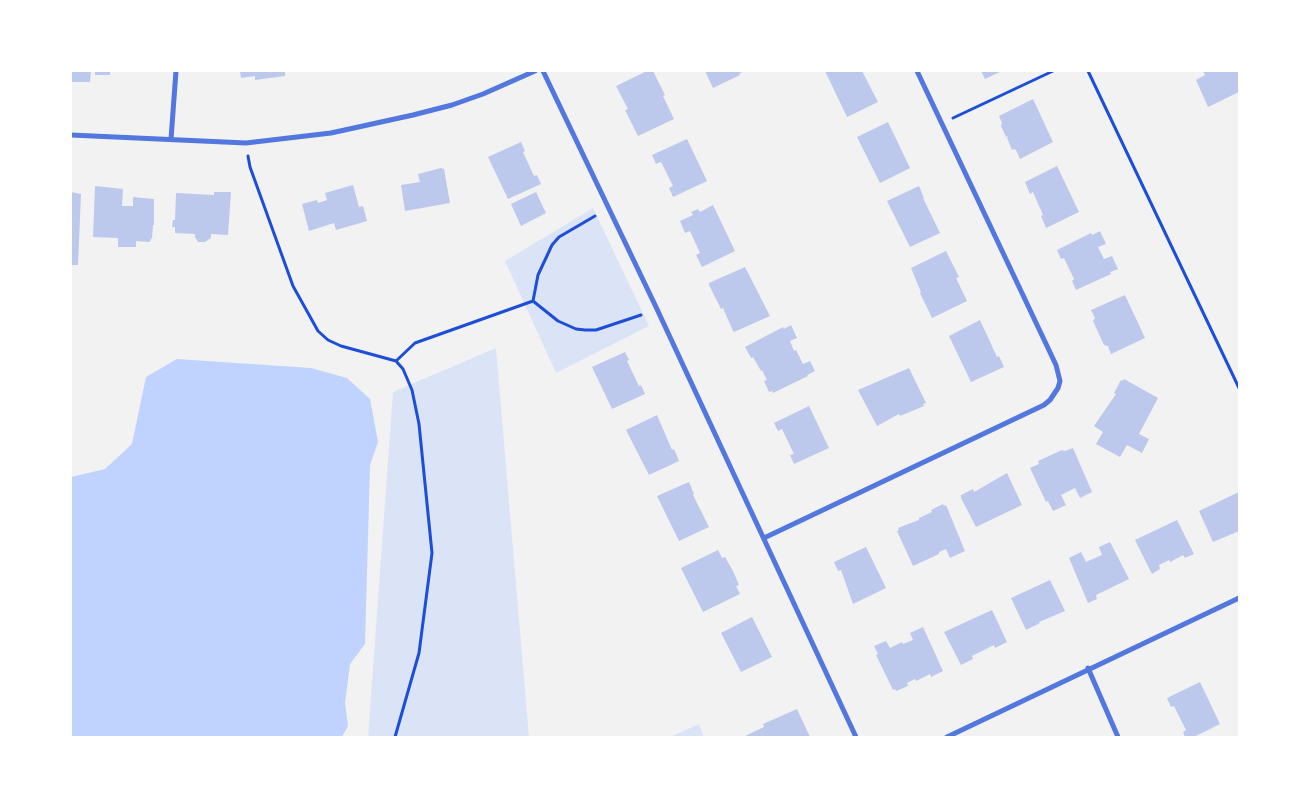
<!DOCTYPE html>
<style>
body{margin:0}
#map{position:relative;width:1310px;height:808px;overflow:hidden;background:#f2f2f2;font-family:"DejaVu Sans",sans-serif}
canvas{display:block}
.frame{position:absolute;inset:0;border:72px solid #fff;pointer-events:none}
</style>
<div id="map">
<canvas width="1310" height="808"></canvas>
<div class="frame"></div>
</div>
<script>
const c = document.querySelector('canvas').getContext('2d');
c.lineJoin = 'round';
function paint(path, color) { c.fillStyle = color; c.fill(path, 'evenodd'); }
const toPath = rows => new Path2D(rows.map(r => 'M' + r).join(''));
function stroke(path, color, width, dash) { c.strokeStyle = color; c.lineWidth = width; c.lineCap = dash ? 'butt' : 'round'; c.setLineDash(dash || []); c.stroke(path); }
paint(toPath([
 [593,208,649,326,556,373,505,261],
 [496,348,529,737,368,737,393,392],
 [699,724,704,737,670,737]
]), '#dbe4f7');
paint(toPath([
 [177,359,311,368,347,378,370,399,378,442,370,465,365,644,350,664,345,703,348,726,342,737,71,737,71,477,105,469,132,444,146,377]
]), '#bfd3fe');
paint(toPath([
 [71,71,91,71,90,82,71,82],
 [95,71,110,71,110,75,95,75],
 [240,71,285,71,285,76,255,80,255,76,241,78],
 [647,71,653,71,665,95,663,96,674,119,638,136,625,110,628,109,616,86],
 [705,71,744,71,739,74,740,75,713,88],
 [825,71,862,71,878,102,847,117],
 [981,71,1002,71,985,79],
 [1203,71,1239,71,1239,92,1208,107,1196,80,1205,75],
 [1033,99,1053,142,1020,159,1016,150,1014,149,1012,150,1007,138,1008,136,1006,137,1001,126,1002,123,999,116],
 [888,122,910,168,880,183,857,137],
 [687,139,707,181,673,197,669,188,673,186,661,162,656,164,652,155],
 [521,142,525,151,523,152,534,176,537,175,541,184,508,199,488,157],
 [1057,166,1079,212,1046,228,1041,216,1043,215,1033,192,1030,194,1025,182],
 [441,168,444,169,450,203,405,211,401,185,420,182,418,174],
 [353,185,359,207,363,206,367,221,336,230,334,223,309,231,302,204,317,200,318,203,327,200,325,193],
 [95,186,123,189,122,206,133,206,133,197,154,199,154,225,153,225,152,239,151,238,150,242,136,241,136,247,118,247,118,238,93,237],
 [919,186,924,198,923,198,940,233,910,247,887,201],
 [71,192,81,194,78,265,71,265],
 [214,192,231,192,228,235,211,234,211,238,205,242,198,242,195,237,195,234,175,233,175,227,172,227,173,220,175,220,176,193,214,195],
 [536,192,546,213,521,226,511,204],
 [713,205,735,251,702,267,696,255,700,253,690,231,685,233,680,221,693,215,691,212,698,209,700,212],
 [1100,231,1106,244,1098,247,1104,259,1112,256,1118,269,1110,272,1111,274,1076,290,1072,281,1074,279,1064,258,1061,259,1057,250,1091,233,1092,235],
 [946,251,959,277,956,278,967,301,932,318,920,293,921,292,911,268],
 [745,267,770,316,734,332,733,331,723,308,721,309,709,285,709,283],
 [1125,295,1145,338,1111,354,1108,346,1104,345,1093,321,1095,318,1091,310],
 [980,320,997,357,999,356,1004,367,971,382,949,336],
 [791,325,797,338,790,341,794,351,796,350,803,364,810,361,815,371,807,375,808,376,773,393,772,391,769,392,764,381,767,380,762,370,761,371,753,357,751,358,745,347,783,327,784,329],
 [625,352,629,360,627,361,639,386,641,385,645,394,612,409,592,367],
 [909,368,926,403,923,404,924,406,900,416,899,414,877,426,858,390],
 [1124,379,1158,398,1139,434,1149,439,1142,453,1127,445,1120,457,1096,444,1103,432,1094,426,1116,394,1114,393,1121,380,1122,381],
 [809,406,829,448,794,464,790,455,794,454,782,429,778,431,774,423],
 [657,415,672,450,674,449,679,461,649,475,626,430],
 [1073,448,1092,492,1080,498,1075,488,1061,495,1066,505,1053,511,1048,501,1046,502,1030,468,1039,464,1038,461,1062,450,1065,451],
 [1007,473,1022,505,976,527,961,498,961,495,973,489,974,492],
 [689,482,694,494,693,495,709,527,679,541,657,496],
 [1239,492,1239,531,1213,542,1199,511],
 [943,504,944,506,946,505,965,551,950,558,946,549,939,552,939,554,913,566,897,531,899,530,898,528,919,520,919,518,932,512,931,510],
 [1177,520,1194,554,1185,558,1183,555,1170,562,1169,560,1159,565,1160,569,1152,574,1135,540],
 [1110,542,1129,579,1096,595,1097,599,1088,603,1069,558,1081,552,1086,562,1102,555,1099,547],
 [866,547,886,588,853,604,841,570,838,571,834,562],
 [718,550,722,558,725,557,733,571,739,585,736,586,740,594,703,612,681,568],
 [1050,580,1065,611,1039,622,1040,623,1026,630,1011,598],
 [992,610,1007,642,995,648,994,645,972,656,973,659,961,665,944,632],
 [752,617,772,657,741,672,721,633],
 [923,627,943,671,931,677,930,674,916,681,915,679,907,683,908,686,896,691,895,689,893,690,876,655,878,654,874,646,886,641,890,648,902,642,903,644,913,640,910,633],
 [1200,682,1220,724,1194,737,1185,737,1183,732,1186,730,1174,706,1171,707,1167,698],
 [797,709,810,737,743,737,764,727,763,724]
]), '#bdc9ec');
stroke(toPath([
 [1088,71,1239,388],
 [953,118,1053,71],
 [248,156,250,167,293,286,318,331,328,340,341,346,396,361,403,369,412,390,419,424,432,553,419,653,395,737],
 [533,301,538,275,552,245,559,237,595,216],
 [396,361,415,343,533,301,558,321,576,329,585,330,596,330,641,315]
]), '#1d4ed8', 3);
stroke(toPath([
 [543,71,656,307,856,737],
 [71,135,246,143,331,133,413,115,452,105,483,94,535,71],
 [171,139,176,71],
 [764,538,1044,405,1050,400,1058,388,1060,381,1056,365,917,71],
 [1088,668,1118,737],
 [947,737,1239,598]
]), '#5277de', 5);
</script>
